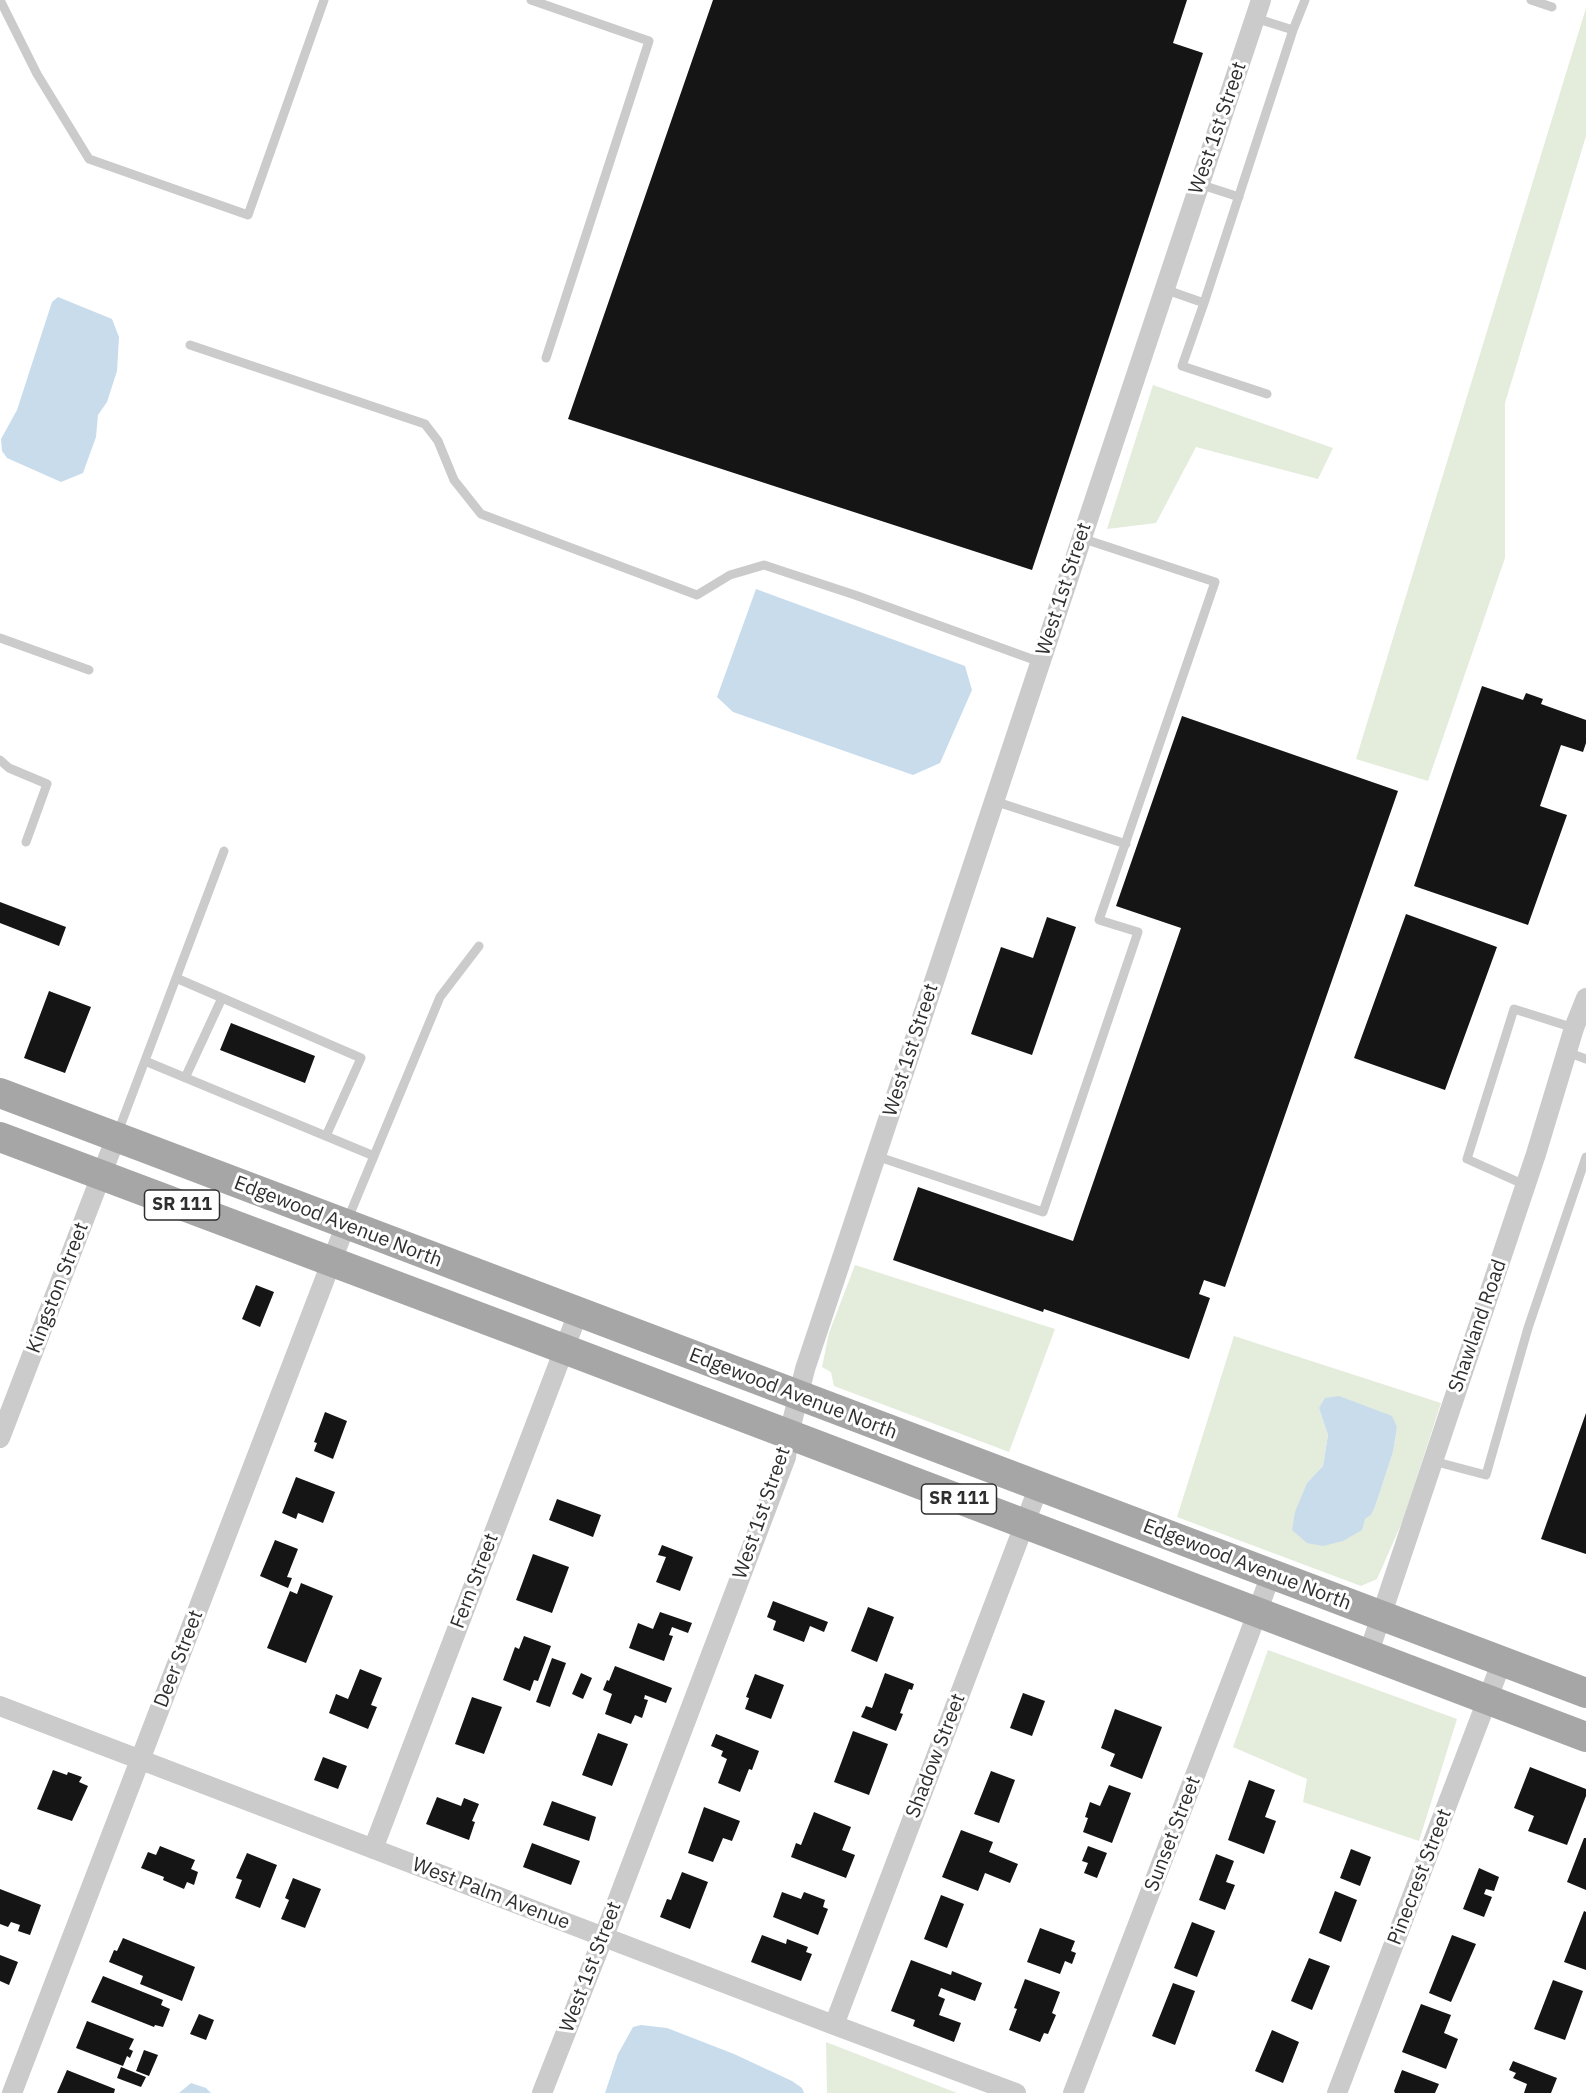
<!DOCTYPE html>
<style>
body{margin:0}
canvas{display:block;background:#fff}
</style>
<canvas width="1586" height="2093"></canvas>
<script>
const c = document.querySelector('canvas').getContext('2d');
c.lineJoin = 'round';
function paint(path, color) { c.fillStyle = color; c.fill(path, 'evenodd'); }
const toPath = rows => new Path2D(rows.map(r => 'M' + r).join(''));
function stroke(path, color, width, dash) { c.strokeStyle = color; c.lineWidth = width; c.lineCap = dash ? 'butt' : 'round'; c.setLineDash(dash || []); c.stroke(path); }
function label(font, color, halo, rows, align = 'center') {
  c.font = font + ' "IBM Plex Sans",sans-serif'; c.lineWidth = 6; c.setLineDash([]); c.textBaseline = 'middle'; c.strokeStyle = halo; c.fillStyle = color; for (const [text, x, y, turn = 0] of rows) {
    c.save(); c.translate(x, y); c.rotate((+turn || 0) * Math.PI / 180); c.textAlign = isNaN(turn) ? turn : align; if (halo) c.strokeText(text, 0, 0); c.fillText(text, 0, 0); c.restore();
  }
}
paint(toPath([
 [1586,8,1586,136,1505,403,1505,558,1428,781,1356,759],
 [1153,385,1333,448,1318,479,1196,447,1156,523,1107,529],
 [855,1265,1055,1329,1009,1452,834,1386,831,1372,822,1367,829,1333],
 [1234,1336,1441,1403,1403,1520,1377,1579,1361,1586,1177,1517],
 [1319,1408,1397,1427,1393,1452,1375,1507,1371,1515,1365,1519,1307,1483,1323,1466,1328,1435],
 [1268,1650,1457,1719,1419,1841,1303,1802,1307,1779,1233,1747],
 [826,2042,957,2093,827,2093]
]), '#e4ecdc');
paint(toPath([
 [58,297,112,319,119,337,117,371,107,402,98,415,96,437,83,473,61,482,7,458,2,451,1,439,17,410,52,302],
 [756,589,965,666,972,690,940,763,913,775,733,712,717,697],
 [1339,1396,1392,1416,1397,1427,1393,1452,1375,1507,1371,1515,1365,1519,1362,1530,1343,1541,1323,1546,1307,1543,1292,1530,1295,1512,1307,1483,1323,1466,1328,1435,1319,1408,1325,1398],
 [641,2025,667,2028,734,2054,792,2081,802,2088,804,2093,605,2093,618,2054,633,2027],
 [191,2083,206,2088,211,2093,179,2093]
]), '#c8dcec');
paint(toPath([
 [713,0,1187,0,1173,43,1203,53,1032,570,568,419],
 [1482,686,1523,700,1526,693,1543,699,1541,704,1586,720,1586,743,1583,752,1561,745,1540,806,1567,815,1528,925,1414,886],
 [1182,716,1398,791,1225,1287,1204,1280,1199,1294,1210,1298,1189,1359,1044,1309,1043,1312,893,1260,918,1187,1073,1241,1181,928,1116,906],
 [0,902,66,927,59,946,0,923],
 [1406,914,1497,947,1445,1090,1354,1058],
 [1047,917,1076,927,1032,1055,971,1034,1001,947,1033,958],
 [49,991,91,1007,65,1073,24,1058],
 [231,1023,315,1056,305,1083,220,1050],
 [256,1285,274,1292,260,1327,242,1319],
 [325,1412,347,1421,333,1459,314,1451,317,1443,314,1442],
 [1586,1413,1586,1554,1541,1539],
 [296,1477,335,1492,323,1523,298,1513,296,1519,282,1513],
 [557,1499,601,1515,593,1537,549,1520],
 [275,1540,298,1549,287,1577,292,1578,288,1588,260,1576],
 [662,1545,693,1557,680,1591,656,1582,666,1557,658,1555],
 [533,1554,569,1567,552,1613,516,1600],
 [301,1583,333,1596,306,1663,267,1648,290,1591,297,1594],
 [773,1601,828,1622,824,1632,810,1626,804,1642,773,1630,776,1621,767,1617],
 [868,1607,894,1617,877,1662,851,1651],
 [660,1612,692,1623,688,1633,672,1627,669,1635,673,1636,664,1661,629,1648,638,1623,653,1629],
 [524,1636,551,1646,538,1681,534,1680,530,1691,503,1680,515,1647,519,1649],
 [552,1658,566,1663,550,1707,536,1702],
 [615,1666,672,1688,666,1703,645,1695,644,1699,648,1700,642,1718,635,1715,631,1724,605,1714,612,1694,603,1690,607,1680,609,1681],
 [360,1669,382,1678,371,1705,377,1707,368,1729,329,1713,336,1694,348,1699],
 [581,1673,592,1678,583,1699,572,1694],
 [885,1673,914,1684,912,1690,909,1689,900,1713,903,1714,896,1731,861,1717,866,1706,872,1708],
 [755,1674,784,1685,771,1719,745,1709,749,1698,746,1697],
 [1023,1693,1045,1701,1032,1736,1010,1728],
 [472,1697,502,1707,484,1754,455,1744],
 [1115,1709,1162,1727,1142,1779,1110,1766,1115,1754,1101,1748],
 [853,1731,888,1744,869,1795,834,1782],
 [598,1733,628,1744,612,1786,582,1775],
 [716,1734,759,1751,752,1770,749,1769,740,1792,718,1783,727,1759,721,1756,723,1751,711,1746],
 [323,1757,347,1766,338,1789,314,1780],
 [1530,1767,1586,1789,1586,1796,1567,1845,1528,1831,1534,1816,1514,1808],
 [53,1770,67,1775,68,1772,82,1777,79,1782,88,1786,72,1821,37,1809],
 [991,1771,1015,1780,999,1823,974,1814],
 [1249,1780,1275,1790,1265,1817,1276,1821,1264,1854,1228,1840],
 [1109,1785,1131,1793,1112,1843,1083,1832,1088,1818,1085,1817,1090,1802,1100,1806],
 [437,1797,461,1806,464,1798,479,1804,472,1821,475,1822,469,1840,426,1824],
 [552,1801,596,1817,589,1841,543,1825],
 [704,1807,740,1821,732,1841,723,1838,713,1862,688,1853],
 [814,1812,851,1827,842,1850,855,1855,846,1878,791,1857,796,1843,801,1845],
 [961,1830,993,1842,989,1852,1018,1864,1010,1883,985,1873,978,1891,942,1877],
 [1584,1838,1586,1838,1586,1890,1567,1882],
 [532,1843,580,1861,571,1885,523,1867],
 [160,1846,195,1860,191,1869,198,1872,194,1885,187,1882,184,1889,163,1880,164,1877,141,1868,148,1852,156,1855],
 [1088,1846,1107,1853,1097,1878,1084,1873,1088,1863,1082,1861],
 [1351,1849,1371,1857,1360,1886,1340,1878],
 [247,1853,277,1865,260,1908,235,1898,242,1880,236,1878],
 [1216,1854,1234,1861,1226,1882,1235,1885,1225,1910,1199,1900],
 [1479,1868,1499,1877,1494,1891,1486,1889,1484,1894,1492,1897,1484,1917,1463,1909],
 [682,1872,708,1882,690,1929,660,1917,667,1899,671,1900],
 [293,1878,321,1889,305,1928,281,1919,289,1900,285,1898],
 [0,1889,41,1905,30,1935,18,1931,20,1925,11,1922,8,1927,0,1924],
 [1335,1891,1357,1900,1341,1942,1319,1933],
 [782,1892,801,1899,804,1892,825,1900,823,1907,828,1909,818,1935,773,1917],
 [941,1895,964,1904,947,1948,924,1939],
 [1584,1911,1586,1912,1586,1970,1564,1962],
 [1192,1922,1215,1931,1197,1977,1174,1968],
 [1040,1928,1075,1941,1071,1951,1076,1953,1072,1964,1065,1961,1060,1974,1027,1962],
 [762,1935,786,1944,787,1939,808,1947,806,1952,812,1954,801,1981,751,1962],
 [1452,1935,1476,1944,1451,2002,1429,1993],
 [123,1938,195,1967,182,2001,140,1984,143,1976,109,1962,114,1950,117,1951],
 [0,1955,18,1962,9,1985,0,1981],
 [1309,1958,1330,1966,1312,2010,1291,2001],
 [911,1960,951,1975,952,1971,982,1983,975,2001,941,1988,938,1996,945,1999,939,2015,961,2023,954,2042,913,2026,915,2020,891,2011],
 [103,1976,163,2000,161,2005,170,2009,163,2027,155,2025,154,2027,91,2002],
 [1025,1979,1060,1992,1052,2013,1056,2015,1048,2034,1044,2033,1040,2042,1009,2030,1017,2009,1014,2008],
 [1553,1980,1583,1991,1565,2040,1534,2029],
 [1173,1983,1195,1991,1175,2045,1152,2036],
 [1421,2004,1451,2015,1444,2033,1458,2039,1446,2069,1402,2052],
 [199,2014,214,2020,206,2040,190,2034],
 [87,2021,134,2039,129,2049,133,2051,130,2058,127,2056,123,2066,76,2048],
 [1272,2030,1299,2042,1283,2083,1255,2071],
 [144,2050,158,2055,149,2076,136,2071],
 [1513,2061,1557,2078,1551,2093,1524,2093,1527,2084,1513,2078,1516,2073,1509,2070],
 [121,2067,146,2077,141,2087,117,2078],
 [67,2070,115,2089,114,2093,57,2093],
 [1402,2070,1439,2084,1435,2093,1395,2093,1394,2091]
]), '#151515');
stroke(toPath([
 [0,0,37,74,89,159,248,215,324,0],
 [531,0,649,41,546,358],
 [1531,0,1552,7],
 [1293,30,1305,0],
 [1199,184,1239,197],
 [1164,289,1204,303,1293,30,1255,18],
 [1204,303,1182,366,1267,394],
 [190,345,425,424,438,441,454,480,481,514,697,595,730,575,764,565,855,595,1040,662],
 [0,638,89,670],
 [0,760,9,768,47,784,26,842],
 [994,801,1126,844],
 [176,978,361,1058,326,1136],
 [1567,1052,1586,1059],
 [145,1061,374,1156],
 [185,1078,222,998],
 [118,1132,224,851],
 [876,1156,1043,1212,1138,932,1099,920,1215,582,1081,538],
 [1525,1185,1467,1159,1514,1009,1574,1028],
 [347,1221,440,997,479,946],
 [1433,1461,1486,1475,1528,1328,1586,1157]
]), '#cbcbcb', 9);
stroke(toPath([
 [0,1438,116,1137],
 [1368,1655,1536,1154,1574,1028,1586,998],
 [0,1706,834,2025,1016,2093],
 [373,1849,578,1313],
 [834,2025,1039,1486],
 [12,2093,346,1224],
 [542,2093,609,1923,786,1457,789,1434,805,1369,1261,0],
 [1073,2093,1249,1635,1271,1574],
 [1337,2093,1502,1661]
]), '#cbcbcb', 20);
stroke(toPath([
 [0,1093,1586,1693],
 [0,1137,564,1349,1586,1737]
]), '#a6a6a6', 30);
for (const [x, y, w] of [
 [182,1205,75],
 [959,1499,75]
]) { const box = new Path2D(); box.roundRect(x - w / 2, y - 15, w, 30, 4.5); c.fillStyle = '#fff'; c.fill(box); stroke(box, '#2e2e2e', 1.5); }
label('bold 18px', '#2e2e2e', null, [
 ["SR 111",182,1205],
 ["SR 111",959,1499]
]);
label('20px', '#2e2e2e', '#fff', [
 ["West 1st Street",1218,128,-71],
 ["West 1st Street",1064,589,-72],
 ["West 1st Street",911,1050,-72],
 ["Edgewood Avenue North",338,1222,21],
 ["Kingston Street",58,1288,-69],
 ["Shawland Road",1478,1326,-71],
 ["Edgewood Avenue North",793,1394,21],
 ["West 1st Street",762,1513,-71],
 ["Edgewood Avenue North",1247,1565,21],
 ["Fern Street",475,1581,-69],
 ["Deer Street",179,1659,-69],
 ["Shadow Street",936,1756,-69],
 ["Sunset Street",1173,1834,-69],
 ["Pinecrest Street",1420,1877,-69],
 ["West Palm Avenue",491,1894,21],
 ["West 1st Street",591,1967,-69]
]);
</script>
